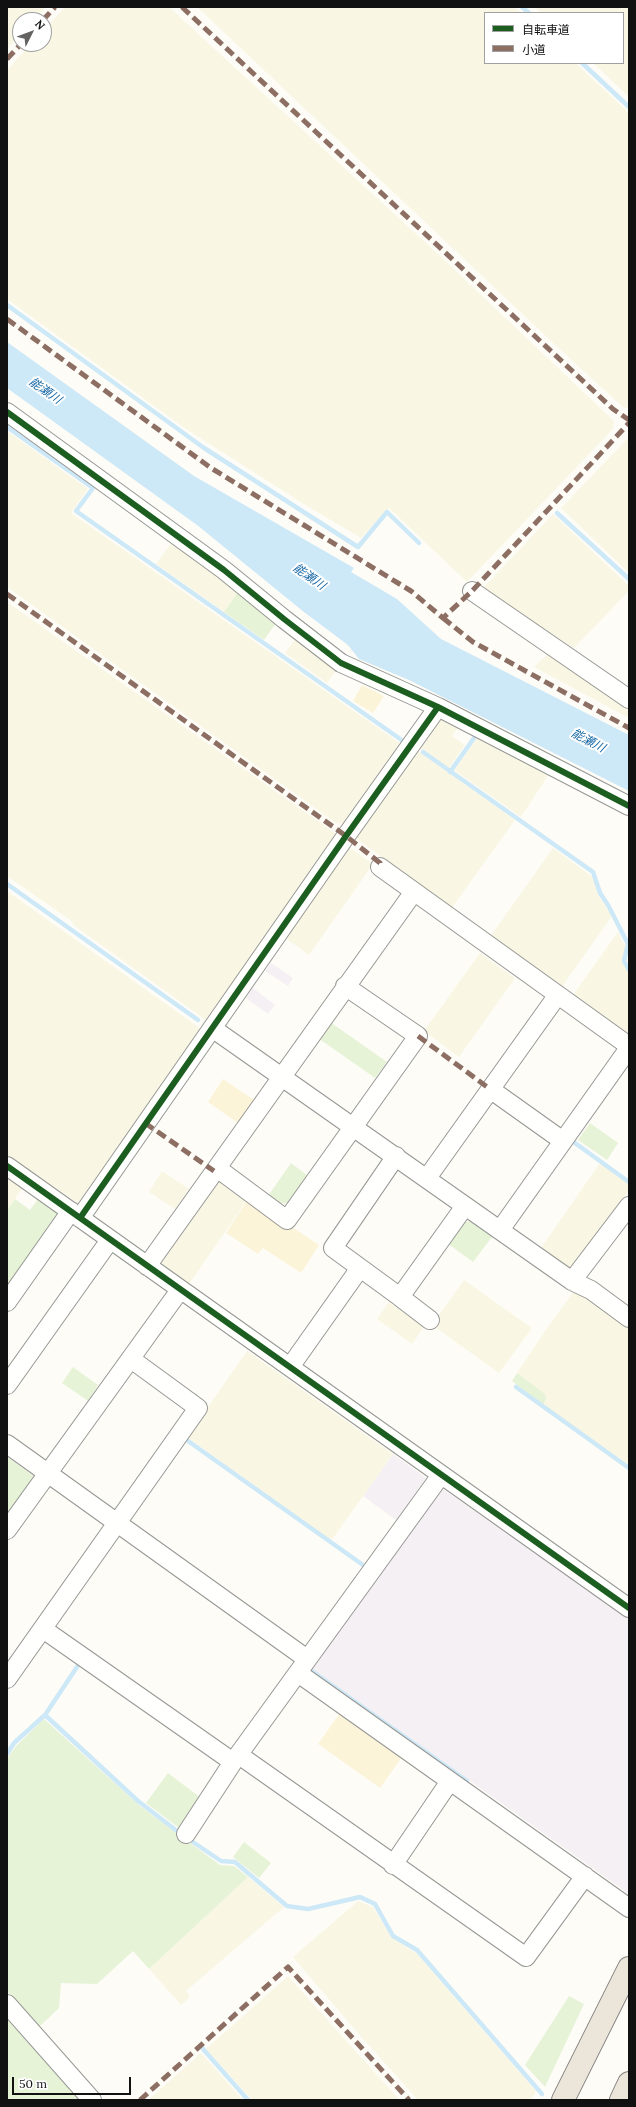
<!DOCTYPE html>
<meta charset="utf-8">
<style>
body{margin:0}
#map{position:relative;width:636px;height:2107px;overflow:hidden;background:#fdfcf7;font-family:Lora,"Noto Sans JP",serif}
canvas{display:block}
.frame{position:absolute;inset:0;border:8px solid #111;pointer-events:none}
.legend{position:absolute;left:484px;top:12px;width:140px;height:52px;box-sizing:border-box;background:#fff;border:1px solid #a0a0a0;margin:0;padding:5px 7px;list-style:none;font-size:12px;color:#111}
.legend li{display:flex;align-items:center;gap:8px;height:20px}
.legend b{width:20px;border:1px solid #a0a0a0}
.north{position:absolute;left:12px;top:12px;width:40px;height:40px;box-sizing:border-box;background:#fff;border:1px solid #a0a0a0;border-radius:50%;rotate:48deg;font-size:11px;font-weight:700;line-height:16px;text-align:center;color:#111}
.north::after{content:'';display:block;margin:auto;width:14px;height:18px;background:#646362;clip-path:polygon(50% 0,100% 100%,50% 72%,0 100%)}
.scale{position:absolute;left:12px;top:2077px;width:119px;height:18px;box-sizing:border-box;border:2px solid #111;border-top:0;padding-left:5px;font-size:12px;line-height:14px;white-space:nowrap;color:#111;-webkit-text-stroke:3px #fff;paint-order:stroke}
</style>
<div id="map">
<canvas width="636" height="2107"></canvas>
<div class="frame"></div>
<ul class="legend">
<li><b style="height:5px;background:#1b5e20"></b>自転車道</li>
<li><b style="height:5px;background:#8d6e63"></b>小道</li>
</ul>
<div class="north">N</div>
<div class="scale">50 m</div>
</div>
<script>
const c = document.querySelector('canvas').getContext('2d');
c.lineJoin = 'round';
function paint(path, color) { c.fillStyle = color; c.fill(path, 'evenodd'); }
const toPath = rows => new Path2D(rows.map(r => 'M' + r).join(''));
function stroke(path, color, width, dash) { c.strokeStyle = color; c.lineWidth = width; c.lineCap = dash ? 'butt' : 'round'; c.setLineDash(dash || []); c.stroke(path); }
function label(font, color, halo, rows, align = 'center') {
  c.font = font + ' Lora,"Noto Sans JP",serif'; c.lineWidth = 4; c.setLineDash([]); c.textBaseline = 'middle'; c.strokeStyle = halo; c.fillStyle = color; for (const [text, x, y, turn = 0] of rows) {
    c.save(); c.translate(x, y); c.rotate((+turn || 0) * Math.PI / 180); c.textAlign = isNaN(turn) ? turn : align; if (halo) c.strokeText(text, 0, 0); c.fillText(text, 0, 0); c.restore();
  }
}
paint(toPath([
 [271,963,293,978,288,986,265,971],
 [253,988,275,1005,268,1014,246,998],
 [393,1454,426,1478,396,1520,363,1496],
 [440,1487,629,1619,629,1894,311,1668]
]), '#f5f0f3');
paint(toPath([
 [7,7,46,7,34,20,20,20,20,35,7,49],
 [65,7,169,7,438,254,614,421,613,429,467,582,389,508,361,538,302,503,183,427,7,299,7,70,31,44,44,44,44,30],
 [197,7,514,7,521,13,485,13,485,63,576,63,581,68,629,113,629,407,624,408,567,356],
 [534,7,629,7,629,97,593,63,623,63,623,13,541,13],
 [7,431,88,489,71,513,404,746,346,824,336,823,7,587],
 [629,437,629,573,561,508],
 [553,514,629,586,629,591,574,648,484,590,484,587],
 [172,542,238,592,224,612,156,564],
 [7,602,339,836,207,1021,72,924,73,922,7,876],
 [295,639,337,669,327,683,285,653],
 [549,653,629,711,627,717,534,667],
 [439,717,459,726,452,736,465,745,449,768,418,746],
 [479,736,549,774,521,817,454,770],
 [418,751,515,820,451,909,384,862,383,858,356,838],
 [347,846,373,864,309,955,284,937],
 [553,848,594,878,598,895,612,916,561,988,490,937],
 [7,891,201,1029,78,1203,7,1155],
 [618,932,623,943,626,945,622,961,629,975,629,1036,573,995],
 [480,953,515,978,459,1057,424,1031],
 [600,1163,629,1184,629,1191,576,1267,569,1268,541,1248],
 [162,1171,189,1189,175,1209,149,1192],
 [7,1176,23,1187,7,1210],
 [222,1180,248,1199,189,1284,160,1263,214,1181],
 [464,1280,532,1328,499,1373,432,1325],
 [574,1291,584,1294,629,1327,629,1465,543,1405,546,1399,517,1373,545,1331],
 [389,1302,424,1327,412,1344,377,1319],
 [247,1351,393,1454,331,1541,187,1437],
 [248,1877,284,1907,186,1991,190,1997,181,2005,149,1969],
 [358,1901,373,1907,391,1937,417,1954,489,2037,536,2091,531,2100,418,2100,356,2031,293,1957],
 [288,1976,376,2074,400,2100,252,2100,206,2049],
 [201,2053,243,2100,148,2100]
]), '#f9f7e4');
paint(toPath([
 [238,592,276,623,264,640,224,612],
 [330,1022,387,1062,375,1078,318,1038],
 [590,1123,618,1143,607,1160,578,1140],
 [291,1163,308,1176,288,1203,280,1204,268,1196],
 [15,1199,30,1210,38,1199,59,1214,7,1291,7,1210],
 [471,1221,492,1237,473,1262,447,1243,463,1222],
 [73,1367,98,1385,88,1401,62,1383],
 [517,1373,545,1394,546,1399,543,1405,512,1381],
 [7,1457,35,1477,7,1516],
 [44,1719,140,1806,220,1865,234,1866,248,1877,149,1969,133,1951,97,1984,61,1983,59,2008,39,2027,7,1991,7,1759,16,1746],
 [168,1773,201,1798,179,1828,146,1803],
 [244,1842,271,1863,259,1878,233,1857],
 [569,1996,584,2004,545,2087,525,2065],
 [7,2019,79,2100,7,2100]
]), '#e7f3d7');
paint(toPath([
 [362,685,384,696,373,713,353,701],
 [223,1079,254,1100,238,1123,208,1102],
 [249,1198,319,1245,301,1273,263,1248,258,1254,226,1233],
 [340,1713,402,1757,380,1788,318,1744]
]), '#fcf4d9');
paint(toPath([
 [7,342,194,476,354,568,351,572,397,599,441,639,629,735,629,791,409,680,359,659,348,645,304,612,197,525,7,388]
]), '#cde8f7');
stroke(toPath([
 [522,7,529,13],
 [582,63,629,107],
 [7,305,204,448,358,547,387,512,419,543],
 [7,427,93,488,76,511,403,741],
 [557,513,629,579],
 [423,752,593,872,600,893,608,905,628,944,624,961,629,970],
 [450,772,474,738],
 [7,884,198,1020],
 [575,1143,629,1182],
 [516,1387,629,1468],
 [188,1441,363,1565],
 [309,1669,467,1781],
 [45,1715,79,1664],
 [7,1754,14,1743,45,1715,138,1801,181,1834],
 [187,1838,221,1861,235,1862,287,1906,308,1909,360,1897,375,1904,393,1936,417,1950,542,2094],
 [203,2049,248,2100]
]), '#cde8f7', 4.5);
const minor = toPath([
 [7,412,224,570,284,619,341,663,438,707,629,806],
 [472,591,629,699],
 [380,867,629,1046],
 [212,1028,572,1281,591,1290,629,1318],
 [490,1089,563,1141],
 [396,1156,333,1248,400,1297,465,1206],
 [7,1166,629,1608],
 [217,1168,287,1220,418,1036,345,986],
 [427,1178,557,996],
 [80,1218,346,836,438,707],
 [500,1230,629,1048],
 [147,1266,413,893],
 [572,1281,629,1206],
 [400,1297,430,1320],
 [7,1302,71,1211],
 [290,1367,360,1268],
 [7,1385,110,1240],
 [7,1444,307,1659],
 [7,1530,180,1290],
 [43,1629,233,1762],
 [298,1673,629,1908],
 [7,1679,198,1408,131,1359],
 [239,1755,526,1957,585,1876],
 [186,1834,233,1762,441,1475],
 [393,1865,450,1781],
 [7,2004,92,2100]
]);
const trunk = toPath([
 [563,2100,629,1968],
 [621,2100,629,2083]
]);
stroke(minor, '#979795', 20);
stroke(trunk, '#858482', 24);
stroke(minor, '#fffffe', 18);
stroke(trunk, '#ece5da', 22);
stroke(toPath([
 [182,7,613,409,629,420],
 [43,20,55,7],
 [7,59,21,44],
 [7,319,211,468,411,591,443,618,472,591,629,423],
 [7,594,346,836,380,863,380,867],
 [443,618,473,642,629,728],
 [418,1036,490,1089],
 [145,1123,214,1171],
 [140,2100,288,1967,409,2100]
]), '#8d6e63', 5, [10, 5]);
stroke(toPath([
 [7,412,224,570,284,619,341,663,438,707,629,806],
 [7,1166,629,1608],
 [80,1218,346,836,438,707]
]), '#1b5e20', 6);
label('italic 12px', '#1768a6', '#fff', [
 ["能瀬川",45,391,35],
 ["能瀬川",309,577,35],
 ["能瀬川",588,741,28]
]);
</script>
